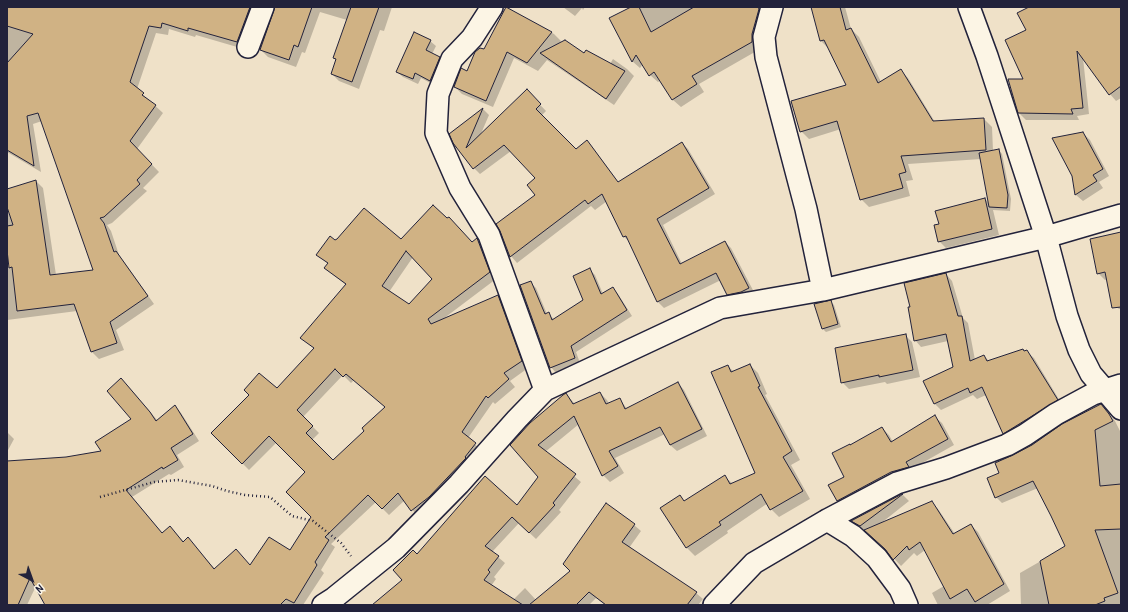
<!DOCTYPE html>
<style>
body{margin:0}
#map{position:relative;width:1128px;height:612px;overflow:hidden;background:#efe1c8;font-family:"Patrick Hand",sans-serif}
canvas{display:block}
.frame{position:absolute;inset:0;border:8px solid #22223b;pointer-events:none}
.north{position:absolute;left:12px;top:560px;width:40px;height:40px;-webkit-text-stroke:3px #fcf5e5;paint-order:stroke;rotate:139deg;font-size:11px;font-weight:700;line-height:16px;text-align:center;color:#22223b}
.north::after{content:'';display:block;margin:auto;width:14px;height:18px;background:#22223b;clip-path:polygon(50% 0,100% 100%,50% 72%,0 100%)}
</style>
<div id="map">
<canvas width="1128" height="612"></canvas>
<div class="frame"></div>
<div class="north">N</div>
</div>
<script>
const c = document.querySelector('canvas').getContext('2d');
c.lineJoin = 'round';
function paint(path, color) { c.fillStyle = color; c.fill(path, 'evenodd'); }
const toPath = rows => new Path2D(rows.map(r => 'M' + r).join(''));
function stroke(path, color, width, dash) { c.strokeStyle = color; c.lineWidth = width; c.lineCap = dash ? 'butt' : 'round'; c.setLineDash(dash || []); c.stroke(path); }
paint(toPath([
 [7,7,261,7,244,49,196,35,195,37,169,29,168,35,156,33,137,89,163,113,137,149,159,172,143,188,147,191,112,223,107,225,111,231,119,255,154,304,116,330,124,350,99,359,92,352,77,311,7,320,7,266,9,266,7,253,7,191,36,181,43,188,56,275,94,271,42,121,33,124,41,172,7,152],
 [276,7,392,7,384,31,380,30,359,89,339,81,332,74,337,61,334,58,347,20,320,12,305,53,302,52,296,67,268,57,261,50],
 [563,7,585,7,583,10,582,8,575,16],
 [633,7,762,7,760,49,699,84,704,92,681,107,673,100,661,80,658,82,650,75,643,64,640,68,632,61],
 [812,7,845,7,851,29,859,37,881,82,900,70,908,78,935,122,984,119,992,127,993,151,999,150,1002,154,1011,199,1010,211,993,210,999,235,946,248,939,241,940,225,985,199,989,203,981,159,908,164,913,180,906,181,910,196,869,207,861,199,841,129,809,139,801,131,848,86,829,49,821,41],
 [1031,7,1121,7,1121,98,1116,101,1110,94,1083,58,1089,114,1077,116,1079,120,1026,120,1019,113,1024,80,1027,31],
 [507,9,554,34,561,41,558,45,610,64,613,59,627,69,634,76,614,105,547,60,538,71,514,58,493,107,462,94,455,87,485,51],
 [430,41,436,46,432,54,439,58,445,64,436,86,421,78,418,84,403,77,397,72],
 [527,91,546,111,541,116,576,150,587,142,593,148,619,183,682,143,688,149,715,194,663,225,682,264,725,242,731,248,755,294,734,300,728,294,721,280,664,308,658,302,630,242,624,237,607,201,595,210,591,206,517,263,511,256,536,195,537,178,511,151,480,174,474,168,451,134,483,109,489,115,480,136],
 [1083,133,1090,140,1109,176,1099,182,1103,188,1083,201,1076,195,1073,176],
 [1121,232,1121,309,1119,309,1112,303,1108,279,1105,280,1098,273],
 [477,240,483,246,496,279,443,319,498,296,504,303,528,368,510,381,515,387,495,404,493,402,468,438,482,451,418,517,405,500,389,515,376,502,331,544,335,547,321,570,324,573,303,605,46,605,36,586,27,605,7,605,7,462,66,458,103,451,132,419,128,386,158,421,175,406,181,413,199,441,177,455,184,467,171,475,169,474,132,497,162,533,170,527,184,542,188,539,215,569,251,566,290,551,312,517,306,472,277,442,249,470,212,433,277,390,315,349,301,338,346,285,325,268,328,264,317,255,335,241,401,241,472,243],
 [413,257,433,279,410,305,389,292],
 [343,375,351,383,354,380,386,408,366,431,333,462,312,440,319,433,303,417],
 [589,269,595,275,603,294,613,288,618,294,632,316,576,352,580,363,556,373,551,367,530,282,536,288,547,314,548,314,554,319,585,300],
 [946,274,952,281,963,318,968,323,975,360,984,356,989,361,1027,352,1034,358,1063,406,1010,439,1004,433,986,395,977,399,973,395,941,410,934,403,954,367,948,341,921,347,915,340,912,308],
 [831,302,834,305,841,327,826,332,823,329],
 [905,335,912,342,920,377,887,384,885,382,849,389,842,382],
 [750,365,758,373,767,394,765,395,800,460,791,465,810,499,779,517,771,509,768,503,727,531,728,533,695,556,687,548,661,509,680,496,685,502,724,476,733,484,756,473,728,366,734,372],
 [678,383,684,390,707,436,677,451,670,445,665,434,615,458,624,473,610,482,603,475,579,424,545,452,581,482,559,510,561,512,536,539,519,523,492,552,505,563,494,577,496,579,491,586,513,600,525,588,536,600,634,525,641,531,629,548,696,593,703,599,698,605,605,605,596,598,589,605,373,605,404,580,417,555,517,507,539,477,512,445,566,394,575,404,600,393,607,400,609,404,620,399,627,409],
 [1107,412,1115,421,1121,433,1121,605,1021,605,1020,573,1067,546,1038,488,1002,503,996,497,1001,474],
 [935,417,942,423,954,445,844,507,838,501,845,477,851,446,882,428,889,435,893,442],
 [7,432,14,439,7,452],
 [903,495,909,501,880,524,932,503,938,509,955,534,971,525,978,532,1010,591,987,605,938,605,932,593,944,586,925,550,917,556,914,553,901,566,887,551,853,521]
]), '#0003');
const building = toPath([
 [7,7,250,7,237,42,188,28,188,31,162,23,161,28,149,26,130,82,144,93,142,95,156,105,130,141,152,164,137,180,140,184,104,217,100,218,104,223,114,252,116,251,148,296,110,322,117,343,91,352,74,304,17,311,12,267,9,268,7,250,7,226,13,225,7,207,7,189,36,180,50,275,93,270,38,113,27,116,34,166,7,150,7,63,33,34,7,26,7,7],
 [275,7,312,7,298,47,294,45,289,60,260,50,275,7],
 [351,7,379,7,352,82,331,74,336,59,333,58,351,7],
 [506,7,552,32,527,63,507,52,486,101,454,87,461,68,467,71,475,52,480,48,484,49,506,7],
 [631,7,639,7,651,32,694,7,758,7,759,9,752,34,752,42,692,76,697,84,672,100,654,72,649,76,636,55,632,62,609,18,631,7],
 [811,7,840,7,846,30,851,28,878,83,901,69,933,121,984,118,986,150,901,156,906,172,899,174,903,188,860,200,837,121,800,132,791,101,846,85,824,40,820,41,811,7],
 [1029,7,1121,7,1121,86,1109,95,1077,51,1083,108,1071,109,1073,114,1018,113,1008,79,1023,79,1005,40,1026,30,1017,13,1029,7],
 [414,32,431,40,426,50,440,57,430,81,415,73,413,79,396,72,414,32],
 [565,40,584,53,586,50,625,71,606,99,540,53,565,40],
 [527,89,541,104,536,109,576,149,587,140,618,182,682,142,709,188,657,219,680,264,725,241,749,288,741,292,727,295,716,273,657,302,626,236,623,237,602,194,588,204,585,200,510,257,500,231,496,224,535,195,527,185,535,178,504,145,473,169,453,143,449,134,483,108,466,148,527,89],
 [1083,132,1103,169,1093,175,1097,181,1075,195,1072,176,1052,138,1083,132],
 [999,149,1008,195,1007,208,989,207,979,153,999,149],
 [985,198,992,229,938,242,934,225,939,224,935,211,985,198],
 [433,205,447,218,449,217,472,242,477,238,490,272,428,319,431,324,498,295,522,361,504,373,509,379,488,398,486,396,462,432,476,443,465,457,466,458,429,497,411,511,398,493,382,509,368,495,325,537,329,540,315,562,317,565,294,603,286,599,280,605,45,605,30,578,18,605,7,605,7,461,66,457,101,451,95,442,131,419,107,391,121,378,150,412,156,421,175,405,193,434,171,448,178,460,163,469,162,467,126,490,162,533,170,526,183,542,188,537,214,569,236,549,250,565,269,537,290,550,311,517,286,492,305,472,269,436,242,464,211,433,249,395,244,390,259,373,277,388,314,348,300,338,346,284,324,268,328,263,316,255,330,236,335,240,337,239,364,208,401,239,433,205],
 [406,251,432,279,409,304,382,286,406,251],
 [335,369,343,377,346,374,385,407,362,428,364,431,333,460,306,433,313,426,297,410,335,369],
 [1121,232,1121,307,1112,308,1105,272,1097,274,1090,239,1121,232],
 [590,268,601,294,613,287,627,310,571,346,575,358,550,368,520,285,531,281,545,314,549,312,552,320,583,300,573,276,590,268],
 [946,273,958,316,962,316,970,361,984,355,987,361,1023,349,1024,351,1027,350,1058,400,1003,434,982,387,970,393,968,388,934,404,923,381,953,367,946,334,914,341,908,307,910,307,904,283,946,273],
 [831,300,838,324,822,329,814,304,831,300],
 [906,334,913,370,879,377,879,375,841,383,835,348,906,334],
 [750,364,760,386,758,387,792,451,783,457,803,491,770,510,761,494,719,522,721,525,686,548,660,508,680,495,684,501,725,475,730,484,755,473,711,372,728,365,731,372,750,364],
 [678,382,702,429,670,445,660,427,609,451,618,466,602,476,574,416,538,445,576,474,553,503,555,505,529,533,512,517,485,546,499,556,488,570,490,572,484,580,523,605,372,605,402,580,393,570,413,550,417,554,485,476,517,505,538,477,510,445,530,423,563,395,566,393,573,404,600,392,606,404,620,398,625,409,678,382],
 [1101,404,1109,414,1113,421,1095,430,1100,486,1121,484,1121,529,1095,530,1118,593,1104,598,1105,601,1095,605,1049,605,1040,561,1065,546,1051,516,1033,481,995,498,987,478,999,473,995,463,1013,455,1032,445,1062,424,1101,404],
 [935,415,948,439,906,462,909,467,891,472,837,501,828,485,844,477,832,453,850,444,850,445,882,427,891,442,935,415],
 [902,494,903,494,860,526,851,521,902,494],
 [932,501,953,534,971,524,1004,584,975,602,967,589,950,599,920,542,909,550,907,546,893,560,885,549,864,530,932,501],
 [606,503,635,524,622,542,697,592,687,605,606,605,589,592,576,605,529,605,570,571,563,564,606,503]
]);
paint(building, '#d0b284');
stroke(building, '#22223b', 1);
const minor = toPath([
 [492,7,472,38,452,59,438,94,436,133,460,188,489,235,545,390],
 [772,7,764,37,766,57,806,209,823,290],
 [969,7,987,56,1046,237,1067,316,1079,350,1091,374,1121,409],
 [248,47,263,7],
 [827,520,853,536,877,558,900,589,907,605],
 [323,605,334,598,396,548,459,484,517,419,545,390,720,308,823,290,1046,237,1121,215],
 [714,605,754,563,827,520,897,483,946,468,1007,445,1025,435,1056,414,1093,394,1121,385]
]);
stroke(minor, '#22223b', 24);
stroke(toPath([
 [100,497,154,482,178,480,212,486,227,491,245,495,270,497,292,516,313,521,341,543,351,556]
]), '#22223b', 2.5, [1, 3]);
stroke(minor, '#fcf5e5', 21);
</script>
